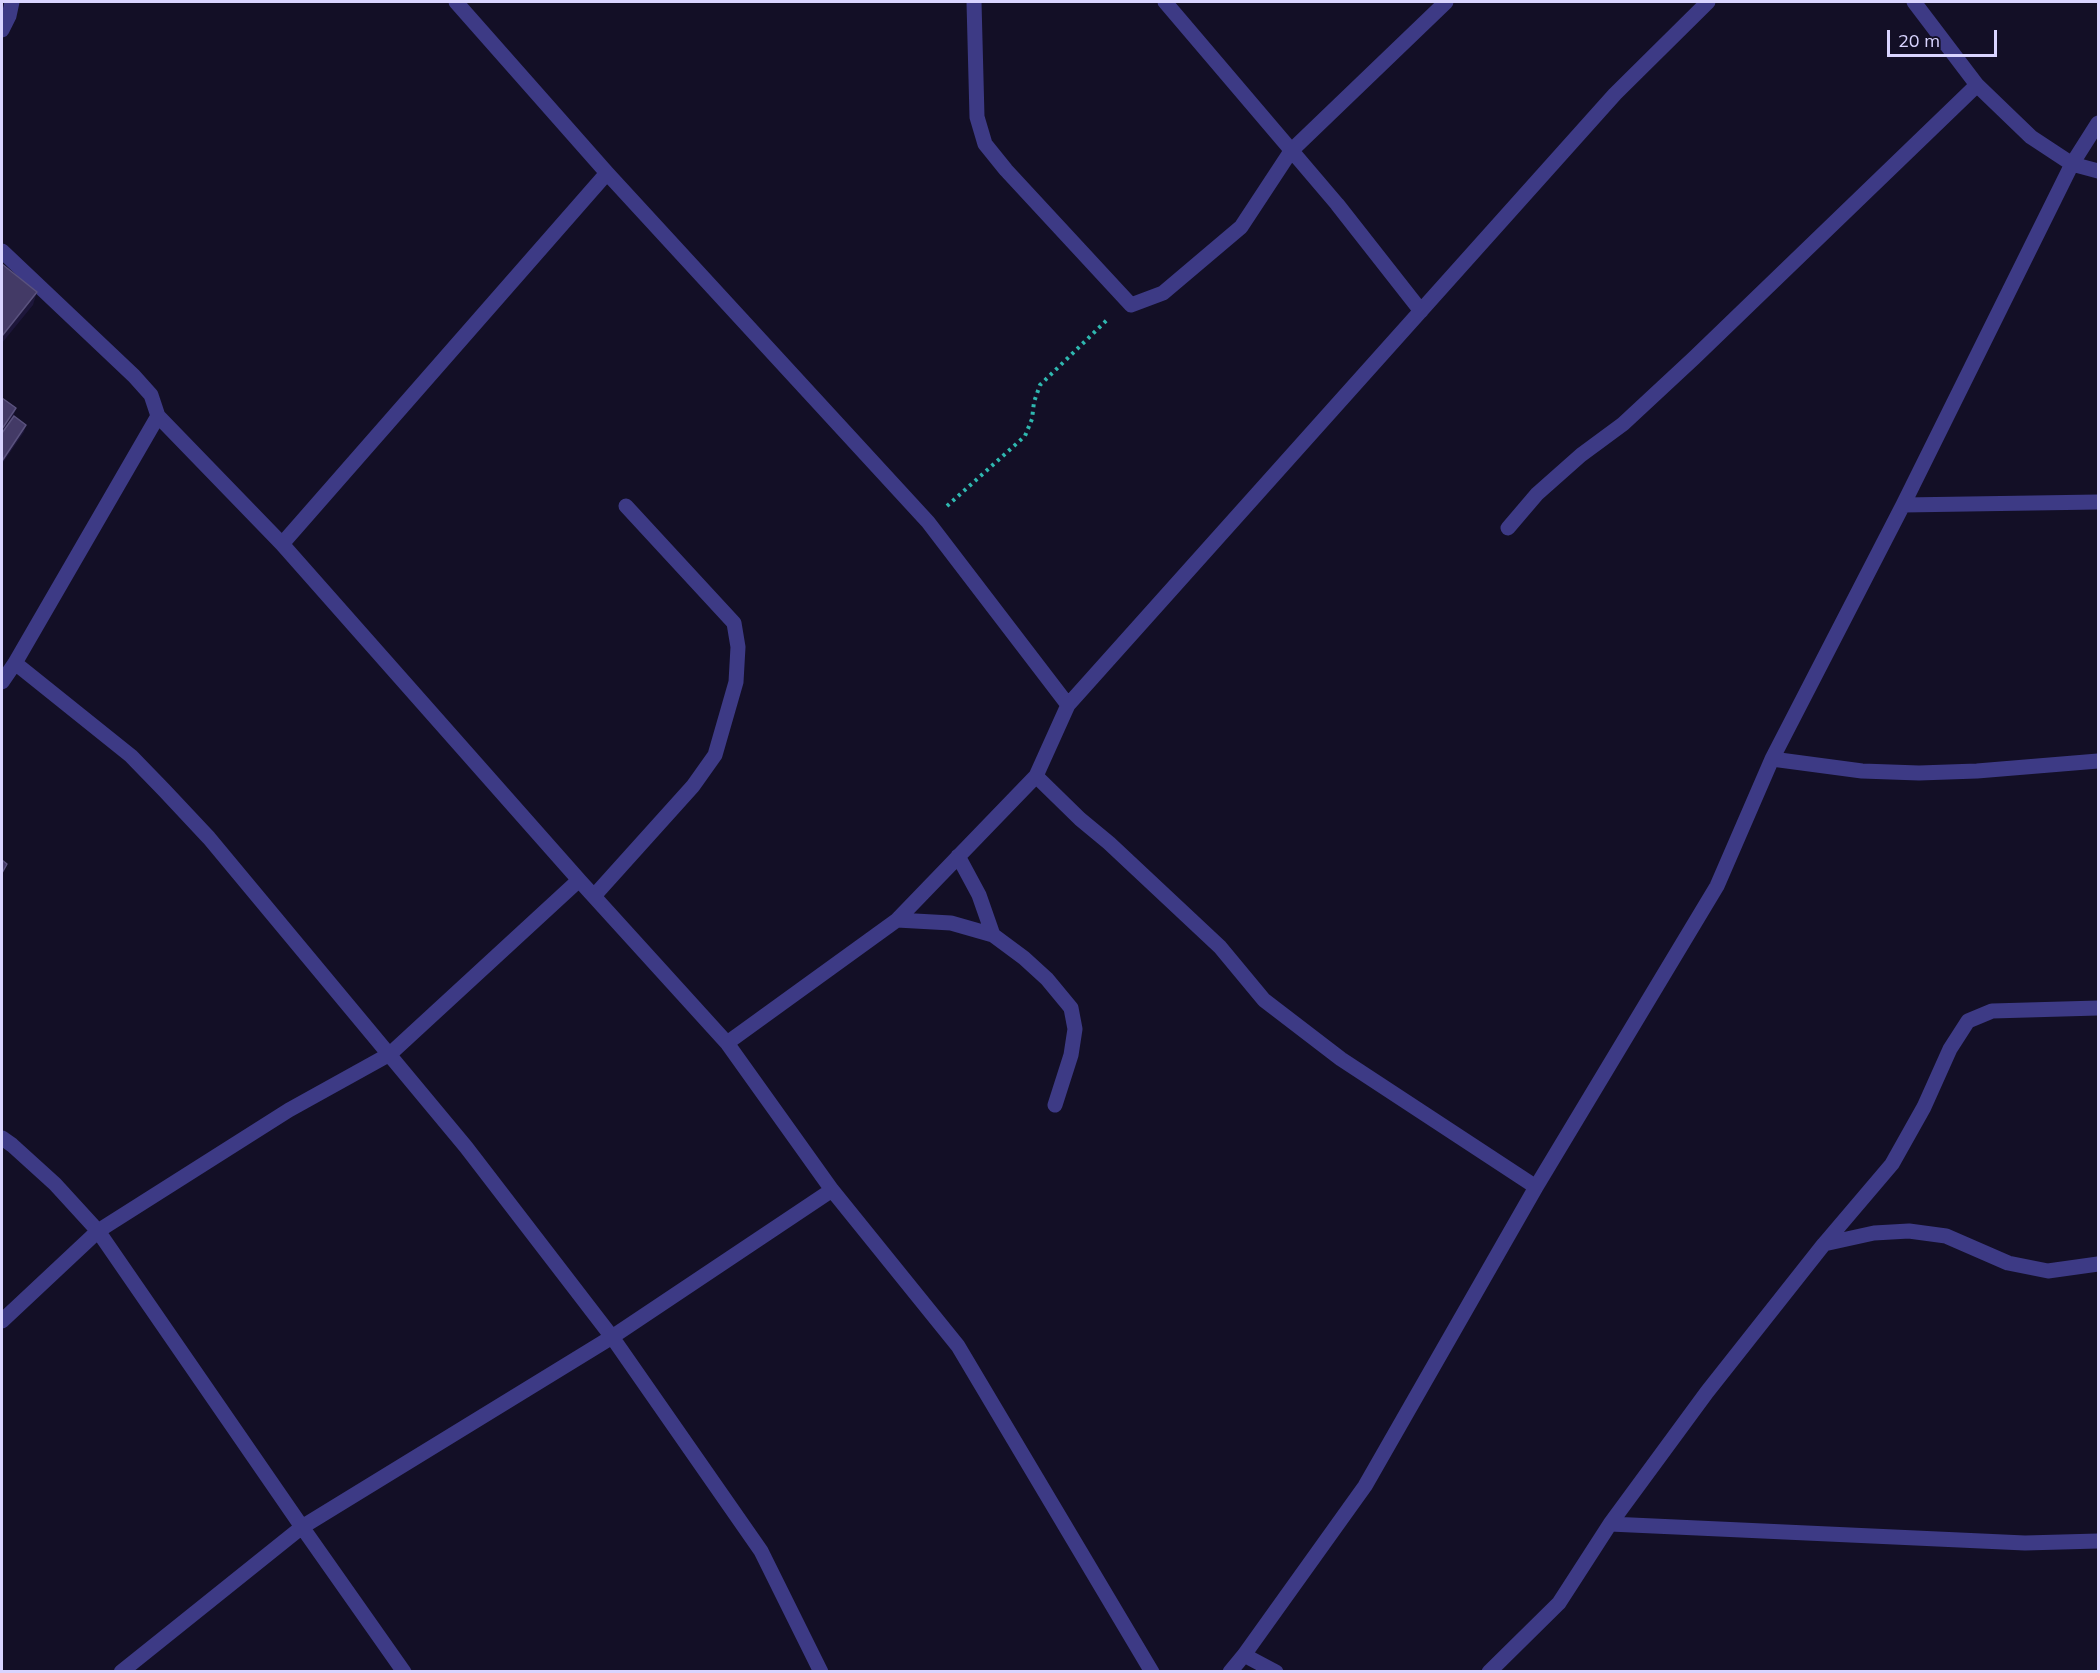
<!DOCTYPE html>
<style>
body{margin:0}
#map{position:relative;width:2100px;height:1673px;overflow:hidden;background:#130f26;font-family:Mulish,sans-serif}
canvas{display:block}
.frame{position:absolute;inset:0;border:3px solid #d9d4ff;pointer-events:none}
.scale{position:absolute;left:1887px;top:30px;width:110px;height:27px;box-sizing:border-box;border:3px solid #d9d4ff;border-top:0;padding-left:8px;font-size:18px;line-height:21px;white-space:nowrap;color:#d9d4ff;-webkit-text-stroke:4px #130f26;paint-order:stroke}
</style>
<div id="map">
<canvas width="2100" height="1673"></canvas>
<div class="frame"></div>
<div class="scale">20 m</div>
</div>
<script>
const c = document.querySelector('canvas').getContext('2d');
c.lineJoin = 'round';
const toPath = rows => new Path2D(rows.map(r => 'M' + r).join(''));
function stroke(path, color, width, dash) { c.strokeStyle = color; c.lineWidth = width; c.lineCap = dash ? 'butt' : 'round'; c.setLineDash(dash || []); c.stroke(path); }
function paint(path, color) { c.fillStyle = color; c.fill(path, 'evenodd'); }
stroke(toPath([
 [947,506,1025,436,1032,419,1034,402,1040,385,1108,319]
]), '#2fb8b0', 4, [3, 4.5]);
stroke(toPath([
 [456,2,607,173,928,522,1068,705],
 [974,2,977,117,985,144,1006,170,1131,305,1163,293,1241,227,1291,151,1446,2],
 [1165,2,1337,204,1421,311],
 [1914,2,1977,85,2031,137,2072,164,2098,171],
 [2,30,9,16,12,2],
 [2,251,134,376,151,395,158,416,282,544,579,880,727,1043,832,1190,958,1346,1152,1672],
 [1903,505,2098,502],
 [1508,528,1537,494,1581,455,1623,424,1694,358,1977,85],
 [282,544,607,173],
 [15,663,131,756,164,790,209,838,466,1147,612,1337,761,1551,821,1672],
 [2,682,15,663,158,416],
 [1772,759,1862,771,1919,773,1977,771,2098,761],
 [1036,776,1080,819,1109,843,1220,947,1264,1000,1341,1059,1536,1187],
 [958,856,979,895,993,935],
 [594,896,693,786,715,755,736,682,738,647,734,623,626,506],
 [897,920,951,923,993,935,1024,958,1047,979,1071,1008,1075,1029,1071,1055,1055,1105],
 [2098,1008,1992,1011,1968,1021,1950,1049,1924,1107,1892,1164,1824,1244,1874,1233,1909,1231,1946,1236,2008,1263,2048,1271,2098,1264],
 [727,1043,897,920,1036,776,1068,705,1615,94,1708,2],
 [2,1138,12,1145,55,1184,98,1231,302,1527,404,1672],
 [2,1321,98,1231,289,1110,390,1054,579,880],
 [1610,1524,1707,1392,1824,1244],
 [1244,1655,1276,1672],
 [121,1672,302,1527,612,1337,832,1190],
 [1230,1672,1244,1655,1365,1486,1536,1187,1717,886,1772,759,1903,505,2072,164,2098,123],
 [1489,1672,1559,1603,1610,1524,2025,1543,2098,1541]
]), '#3d3a85', 15);
paint(toPath([
 [37,292,33,305,2,343,2,336],
 [16,408,12,421,2,435,2,429],
 [26,425,24,432,2,464,2,461]
]), '#1d163a');
const building = toPath([
 [2,264,37,292,2,336,2,264],
 [2,398,16,408,2,429,2,398],
 [14,416,26,425,2,461,2,433,14,416],
 [2,860,7,864,2,873,2,860]
]);
paint(building, '#433a66');
stroke(building, '#5a527e', 1.5);
</script>
